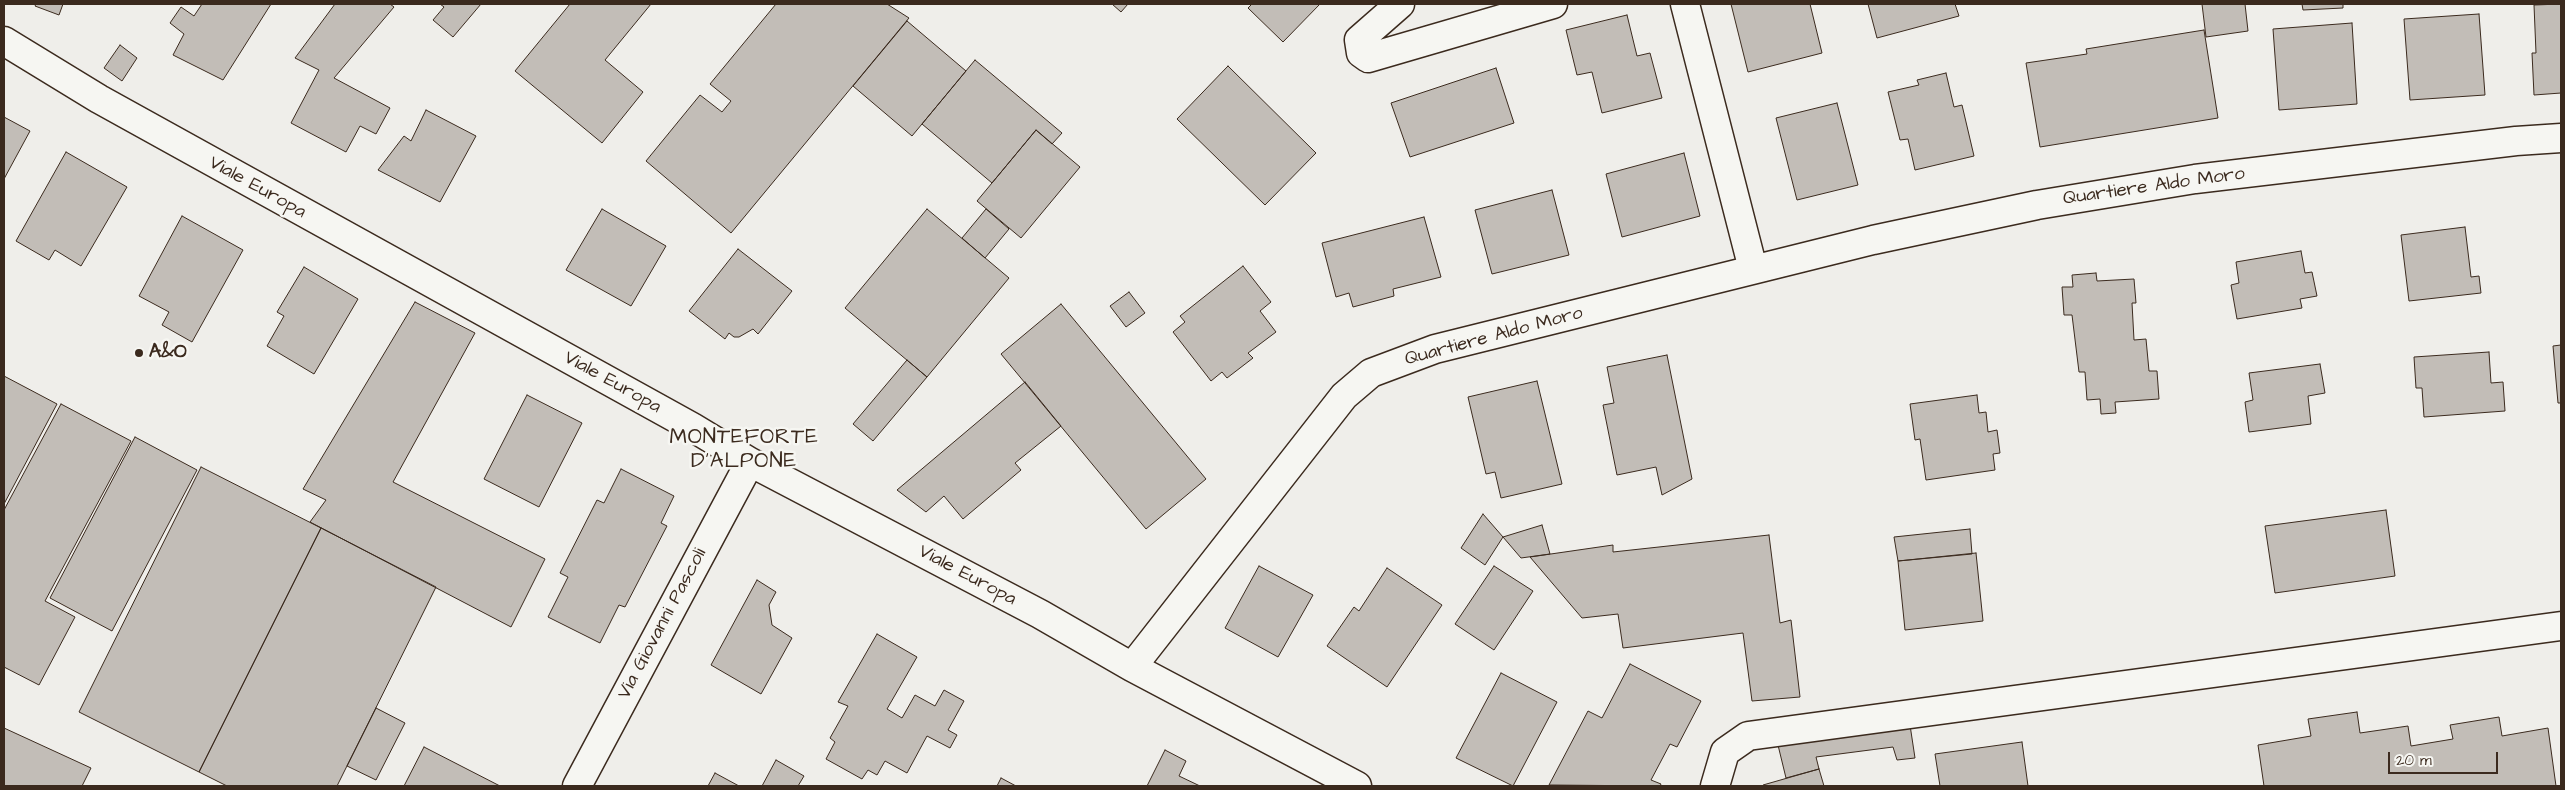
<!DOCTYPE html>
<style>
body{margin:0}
#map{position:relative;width:2565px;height:790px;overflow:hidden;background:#efeeea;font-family:"Architects Daughter",sans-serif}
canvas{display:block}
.frame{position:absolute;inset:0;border:5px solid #3b2a1e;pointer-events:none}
.scale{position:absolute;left:2388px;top:752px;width:110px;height:22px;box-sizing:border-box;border:2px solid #3b2a1e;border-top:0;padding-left:6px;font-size:15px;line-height:18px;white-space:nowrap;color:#3b2a1e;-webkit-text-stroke:4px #f6f6f2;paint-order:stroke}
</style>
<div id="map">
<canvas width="2565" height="790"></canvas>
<div class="frame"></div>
<div class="scale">20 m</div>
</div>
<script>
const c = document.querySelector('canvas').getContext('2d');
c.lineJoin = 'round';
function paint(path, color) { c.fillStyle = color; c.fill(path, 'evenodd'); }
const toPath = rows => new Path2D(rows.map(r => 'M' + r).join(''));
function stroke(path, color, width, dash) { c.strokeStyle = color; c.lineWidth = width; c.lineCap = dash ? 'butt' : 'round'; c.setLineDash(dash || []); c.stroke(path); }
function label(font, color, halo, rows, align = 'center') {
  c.font = font + ' "Architects Daughter",sans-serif'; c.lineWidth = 5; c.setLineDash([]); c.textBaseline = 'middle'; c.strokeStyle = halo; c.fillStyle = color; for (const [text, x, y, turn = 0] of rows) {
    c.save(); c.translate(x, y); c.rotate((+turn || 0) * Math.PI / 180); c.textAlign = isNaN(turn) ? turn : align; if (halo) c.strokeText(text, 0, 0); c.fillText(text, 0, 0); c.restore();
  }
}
const building = toPath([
 [36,4,63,4,59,15,35,6,36,4],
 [202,4,271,4,223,80,173,55,184,34,170,23,181,7,194,16,202,4],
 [335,4,390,4,394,7,334,78,390,108,376,134,360,126,346,152,291,123,319,70,295,58,335,4],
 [440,4,481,4,453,37,433,20,444,7,440,4],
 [570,4,651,4,605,60,643,92,602,143,515,71,570,4],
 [776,4,887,4,909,18,731,233,646,161,700,95,722,112,731,101,710,84,776,4],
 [1112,4,1128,4,1121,12,1112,4],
 [1252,4,1320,4,1283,42,1248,8,1252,4],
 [1731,4,1810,4,1822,53,1748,72,1731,4],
 [1868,4,1955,4,1959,16,1877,38,1868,4],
 [2202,4,2245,4,2248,31,2206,37,2202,4],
 [2302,4,2343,4,2343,8,2303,10,2302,4],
 [2561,4,2561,93,2534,95,2532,53,2536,53,2534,5,2561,4],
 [2479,14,2485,95,2410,100,2404,19,2479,14],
 [1627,15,1637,56,1650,53,1662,98,1602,113,1592,72,1577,75,1566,30,1627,15],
 [907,21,966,71,912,136,853,86,907,21],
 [2352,23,2357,104,2279,110,2273,29,2352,23],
 [2204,30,2218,118,2040,147,2026,63,2087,54,2086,49,2204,30],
 [120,45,137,58,122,81,104,68,120,45],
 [975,60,1062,133,1052,144,1036,130,992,183,922,124,975,60],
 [1228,66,1316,153,1265,205,1177,119,1228,66],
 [1496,68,1514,123,1410,157,1391,103,1496,68],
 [1946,73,1954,107,1962,105,1974,156,1915,170,1908,139,1900,140,1888,92,1919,85,1917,80,1946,73],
 [1837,103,1858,185,1797,200,1776,118,1837,103],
 [426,110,476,136,440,202,378,170,404,136,411,141,426,110],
 [4,117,30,131,4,179,4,117],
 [1036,130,1080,167,1021,238,977,201,1036,130],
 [66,152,127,187,81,266,55,250,49,260,16,241,66,152],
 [1684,153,1700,216,1622,237,1606,174,1684,153],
 [1552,190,1569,255,1492,274,1475,210,1552,190],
 [602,209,666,246,631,306,566,270,602,209],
 [927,209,1009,278,927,377,845,308,927,209],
 [986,209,1009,229,985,258,962,238,986,209],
 [182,216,243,250,192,342,162,325,169,312,139,296,182,216],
 [1424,217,1441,277,1393,289,1394,296,1353,307,1349,293,1336,297,1322,243,1424,217],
 [2465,227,2471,277,2479,276,2481,293,2409,301,2401,235,2465,227],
 [738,249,792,291,758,334,753,329,739,337,734,337,729,333,725,339,689,311,738,249],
 [2301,251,2305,273,2312,272,2317,296,2300,299,2302,308,2237,319,2231,285,2239,283,2236,262,2301,251],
 [1243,266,1271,302,1260,311,1276,332,1248,353,1253,358,1227,378,1222,372,1211,381,1173,332,1185,322,1180,316,1243,266],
 [304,267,358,299,314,374,267,346,284,316,277,312,304,267],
 [2096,273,2097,281,2134,279,2136,303,2132,303,2134,340,2146,339,2149,371,2157,371,2159,399,2115,402,2116,413,2101,414,2100,399,2087,400,2085,372,2079,372,2072,315,2064,315,2062,287,2073,287,2072,275,2096,273],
 [1129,292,1145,313,1126,327,1110,306,1129,292],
 [415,302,475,333,393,482,545,559,511,627,310,522,326,500,303,489,415,302],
 [1061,304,1206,479,1146,529,1001,354,1061,304],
 [2561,345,2561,403,2558,403,2553,346,2561,345],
 [2489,352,2491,383,2503,382,2505,411,2424,417,2422,388,2416,388,2414,357,2489,352],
 [1667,355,1692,479,1662,495,1656,467,1617,475,1603,405,1614,403,1607,367,1667,355],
 [907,360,927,377,873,441,853,424,907,360],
 [2320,364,2325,393,2308,396,2311,424,2249,432,2245,402,2253,400,2249,373,2320,364],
 [4,376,57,404,4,504,4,376],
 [1537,381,1562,484,1501,498,1495,472,1486,474,1468,397,1537,381],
 [1025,382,1061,426,1015,463,1021,470,963,519,944,496,926,512,897,490,1025,382],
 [527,395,582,423,539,507,484,479,527,395],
 [1977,395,1979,413,1986,412,1988,432,1997,430,2000,453,1993,454,1995,470,1926,480,1920,439,1915,440,1910,404,1977,395],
 [61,404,131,441,45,601,75,617,39,685,4,667,4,510,61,404],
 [135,437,197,470,112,631,50,598,135,437],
 [201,467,321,528,199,772,79,712,201,467],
 [621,469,674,496,661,523,667,526,625,607,619,605,600,643,548,617,568,577,560,573,597,500,604,503,621,469],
 [2386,510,2395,576,2275,593,2265,526,2386,510],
 [1483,514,1503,537,1485,565,1461,548,1483,514],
 [1542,525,1550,554,1521,558,1503,537,1542,525],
 [321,528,436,587,337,786,227,786,199,772,321,528],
 [1970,529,1972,554,1898,561,1894,537,1970,529],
 [1769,535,1780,623,1791,620,1800,697,1752,701,1743,633,1623,648,1618,614,1582,618,1530,557,1613,545,1613,552,1769,535],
 [1976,553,1983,621,1905,630,1898,561,1976,553],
 [1259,566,1313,595,1278,657,1225,628,1259,566],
 [1494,566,1533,591,1494,650,1455,624,1494,566],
 [1387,568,1442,605,1387,687,1327,646,1354,607,1359,611,1387,568],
 [757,580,776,592,769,605,772,625,792,638,761,694,711,665,757,580],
 [877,634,917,657,887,709,902,718,915,695,935,706,944,690,964,701,948,730,957,735,950,748,927,736,907,773,885,761,877,775,868,770,862,779,826,759,835,742,830,738,848,706,838,702,877,634],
 [1630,664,1701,701,1677,747,1670,744,1651,780,1661,784,1660,786,1549,785,1588,711,1602,718,1630,664],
 [1501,673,1557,702,1513,786,1456,758,1501,673],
 [376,708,405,723,376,780,347,766,376,708],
 [2357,712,2360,733,2408,726,2411,746,2453,739,2450,725,2499,717,2502,736,2548,728,2556,786,2264,786,2258,745,2311,736,2308,719,2357,712],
 [1910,725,1915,758,1897,760,1893,747,1816,757,1819,769,1786,778,1777,741,1910,725],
 [4,728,91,768,82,786,4,786,4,728],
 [2022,742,2028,786,1940,786,1935,754,2022,742],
 [424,747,500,786,404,786,424,747],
 [1165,750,1186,761,1179,776,1200,786,1147,786,1165,750],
 [776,760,804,776,798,786,762,786,776,760],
 [1819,769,1824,786,1764,786,1763,785,1819,769],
 [715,773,739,786,708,786,715,773],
 [1001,778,1016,786,997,786,1001,778]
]);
paint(building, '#c2bdb7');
stroke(building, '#3b2a1e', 1);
const minor = toPath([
 [1400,4,1359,40,1361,53,1368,58,1553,4],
 [1685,4,1753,269],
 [4,41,99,99,692,427,750,462,1040,614,1132,667,1357,786],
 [1132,667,1344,396,1371,373,1435,349,1873,240,2037,205,2195,179,2516,141,2561,138],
 [577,786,750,462],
 [1715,786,1725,752,1748,736,2561,626]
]);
stroke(minor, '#3b2a1e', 31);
stroke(minor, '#f6f6f2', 28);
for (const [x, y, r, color] of [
 [139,353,5,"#3b2a1e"]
]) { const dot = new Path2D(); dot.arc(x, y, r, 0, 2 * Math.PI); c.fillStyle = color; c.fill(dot); stroke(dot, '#f6f6f2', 2); }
label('19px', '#3b2a1e', '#f6f6f2', [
 ["Quartiere Aldo Moro",2154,187,-8],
 ["Viale Europa",257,188,29],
 ["Quartiere Aldo Moro",1494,337,-15],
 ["Viale Europa",612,383,29],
 ["Viale Europa",967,576,28],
 ["Via Giovanni Pascoli",663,624,-62]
]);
label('bold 19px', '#3b2a1e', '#f6f6f2', [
 ["A&O",149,353]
], 'left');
c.letterSpacing = '1px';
label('21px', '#3b2a1e', '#f6f6f2', [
 ["MONTEFORTE",744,439],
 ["D'ALPONE",744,463]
]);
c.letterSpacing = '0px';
</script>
